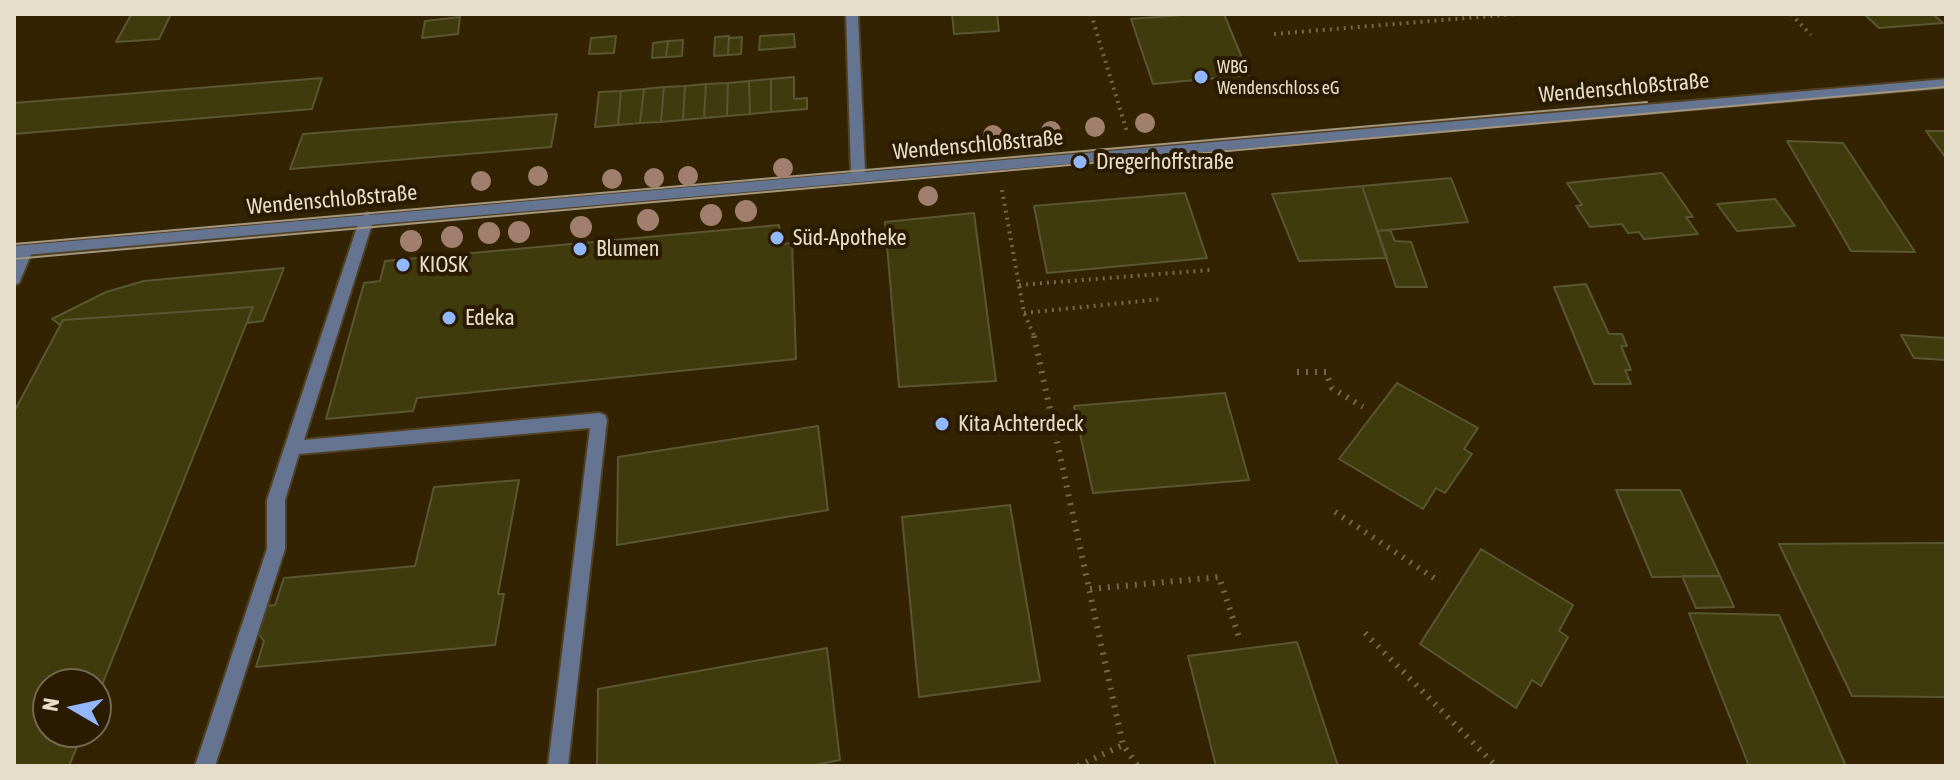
<!DOCTYPE html>
<meta charset="utf-8">
<style>
body{margin:0}
#map{position:relative;width:1960px;height:780px;overflow:hidden;background:#332303;font-family:"Asap Condensed",sans-serif}
canvas{display:block}
.frame{position:absolute;inset:0;border:16px solid #e7ddcb;pointer-events:none}
.north{position:absolute;left:32px;top:668px;width:80px;height:80px;box-sizing:border-box;background:#291a00;border:2px solid #756851;border-radius:50%;rotate:279deg;font-size:22px;font-weight:700;line-height:32px;text-align:center;color:#e7ddcb}
.north::after{content:'';display:block;margin:auto;width:28px;height:36px;background:#92b7fd;clip-path:polygon(50% 0,100% 100%,50% 72%,0 100%)}
</style>
<div id="map">
<canvas width="1960" height="780"></canvas>
<div class="frame"></div>
<div class="north">N</div>
</div>
<script>
const c = document.querySelector('canvas').getContext('2d');
c.lineJoin = 'round';
function paint(path, color) { c.fillStyle = color; c.fill(path, 'evenodd'); }
const toPath = rows => new Path2D(rows.map(r => 'M' + r).join(''));
function stroke(path, color, width, dash) { c.strokeStyle = color; c.lineWidth = width; c.lineCap = dash ? 'butt' : 'round'; c.setLineDash(dash || []); c.stroke(path); }
function label(font, color, halo, rows, align = 'center') {
  c.font = font + ' "Asap Condensed",sans-serif'; c.lineWidth = 8; c.setLineDash([]); c.textBaseline = 'middle'; c.strokeStyle = halo; c.fillStyle = color; for (const [text, x, y, turn = 0] of rows) {
    c.save(); c.translate(x, y); c.rotate((+turn || 0) * Math.PI / 180); c.textAlign = isNaN(turn) ? turn : align; if (halo) c.strokeText(text, 0, 0); c.fillText(text, 0, 0); c.restore();
  }
}
const building = toPath([
 [171,14,159,39,116,42,131,15,171,14],
 [952,14,997,14,999,31,954,34,952,14],
 [1194,14,1224,14,1249,75,1153,84,1131,19,1194,14],
 [1864,14,1933,14,1943,23,1879,28,1864,14],
 [460,17,458,34,422,38,425,21,460,17],
 [794,34,795,47,759,50,760,36,794,34],
 [616,36,614,53,589,54,591,38,616,36],
 [729,36,728,55,714,56,715,37,729,36],
 [742,37,741,54,728,55,729,38,742,37],
 [683,40,682,56,666,57,668,41,683,40],
 [668,41,666,57,652,58,653,43,668,41],
 [794,77,794,99,807,98,807,109,771,112,771,79,794,77],
 [322,78,312,109,14,134,14,103,322,78],
 [771,79,771,112,750,114,749,81,771,79],
 [749,81,750,114,727,116,728,83,749,81],
 [728,83,727,116,704,118,706,84,728,83],
 [706,84,704,118,683,120,685,86,706,84],
 [685,86,683,120,661,122,664,87,685,86],
 [664,87,661,122,640,123,644,89,664,87],
 [644,89,640,123,618,125,621,91,644,89],
 [621,91,618,125,595,127,599,92,621,91],
 [557,114,551,147,290,169,303,134,557,114],
 [1926,131,1946,131,1946,158,1926,131],
 [1787,141,1843,143,1915,252,1851,251,1787,141],
 [1662,173,1693,217,1686,217,1698,234,1644,239,1639,232,1628,233,1622,224,1590,227,1576,206,1582,205,1567,183,1662,173],
 [1451,178,1468,222,1377,231,1362,186,1451,178],
 [1362,186,1387,258,1299,261,1272,194,1362,186],
 [1185,193,1207,258,1047,273,1034,206,1185,193],
 [1775,199,1795,226,1737,231,1717,204,1775,199],
 [974,213,996,381,899,387,885,222,974,213],
 [779,225,780,244,792,243,796,359,417,398,413,411,326,419,364,283,380,281,385,261,779,225],
 [1390,230,1395,241,1411,242,1427,287,1396,287,1377,231,1390,230],
 [284,268,263,321,247,323,253,307,63,320,60,325,52,319,106,292,144,281,284,268],
 [1586,284,1609,334,1622,334,1627,346,1621,346,1631,370,1625,370,1631,384,1594,384,1554,287,1586,284],
 [253,307,96,700,96,684,48,684,48,732,83,732,69,766,14,766,14,412,63,320,253,307],
 [1901,335,1946,338,1946,360,1914,358,1901,335],
 [1397,383,1478,428,1464,449,1472,454,1445,493,1436,488,1423,509,1339,459,1397,383],
 [1225,393,1249,480,1093,493,1074,406,1225,393],
 [818,426,828,510,617,545,618,457,818,426],
 [519,480,498,594,504,594,495,645,256,667,264,641,257,632,264,606,275,605,284,578,415,566,434,487,519,480],
 [1616,490,1680,490,1720,576,1652,577,1616,490],
 [1010,505,1040,681,919,697,902,517,1010,505],
 [1946,543,1946,697,1852,696,1779,544,1946,543],
 [1481,549,1573,605,1559,631,1568,637,1541,686,1532,680,1516,708,1420,644,1481,549],
 [1682,576,1720,576,1734,607,1696,608,1682,576],
 [1689,613,1779,615,1846,766,1749,766,1689,613],
 [1297,642,1338,766,1216,766,1188,656,1297,642],
 [827,648,840,760,810,766,597,766,598,689,827,648]
]);
paint(building, '#403b0d');
stroke(building, '#5a5633', 2);
const service = toPath([
 [367,213,374,218,304,440,599,413,605,415,607,420,568,766,548,766,590,428,299,454,285,500,285,549,215,766,195,766,267,549,267,500,360,218,367,213],
 [26,245,33,250,19,283,14,285,14,261,21,246,26,245]
]);
const minor = toPath([
 [846,14,858,14,865,172,1946,79,1946,87,14,256,14,246,851,173,846,14]
]);
stroke(service, '#504123', 4);
stroke(minor, '#504123', 4);
stroke(toPath([
 [1091,14,1127,132],
 [1791,14,1811,35],
 [1274,34,1515,14],
 [1002,190,1024,313,1035,338],
 [1019,285,1210,270],
 [1024,313,1162,299]
]), '#74664b', 4, [2, 5]);
stroke(toPath([
 [1034,336,1123,745,1138,766],
 [1297,372,1326,372,1332,388,1363,407],
 [1335,512,1440,582],
 [1090,589,1219,577,1239,637],
 [1365,633,1496,766],
 [1078,766,1123,745]
]), '#74664b', 6, [2, 7]);
paint(service, '#657490');
paint(minor, '#657490');
stroke(toPath([
 [14,244,1647,102],
 [14,259,1946,87]
]), '#a2967f', 2);
c.fillStyle = '#a07f6f';
for (const [x, y, r] of [
 [1145,123,10],
 [1095,127,10],
 [1051,131,10],
 [993,135,10],
 [783,168,10],
 [538,176,10],
 [688,176,10],
 [654,178,10],
 [612,179,10],
 [481,181,10],
 [928,196,10],
 [746,211,11],
 [711,215,11],
 [648,220,11],
 [581,227,11],
 [519,232,11],
 [489,233,11],
 [452,237,11],
 [411,241,11]
]) { c.beginPath(); c.arc(x, y, r, 0, 2 * Math.PI); c.fill(); }
for (const [x, y, r, color] of [
 [1201,77,8,"#92b7fd"],
 [1080,162,8,"#92b7fd"],
 [777,238,8,"#92b7fd"],
 [580,249,8,"#92b7fd"],
 [403,265,8,"#92b7fd"],
 [449,318,8,"#92b7fd"],
 [942,424,8,"#92b7fd"]
]) { const dot = new Path2D(); dot.arc(x, y, r, 0, 2 * Math.PI); c.fillStyle = color; c.fill(dot); stroke(dot, '#291a00', 3); }
label('18px', '#e7ddcb', '#291a00', [
 ["WBG",1217,67],
 ["Wendenschloss eG",1217,88]
], 'left');
label('22px', '#e7ddcb', '#291a00', [
 ["Wendenschloßstraße",1624,88,-5],
 ["Wendenschloßstraße",978,145,-5],
 ["Wendenschloßstraße",332,200,-5]
]);
label('22px', '#e7ddcb', '#291a00', [
 ["Dregerhoffstraße",1096,162],
 ["Süd-Apotheke",793,238],
 ["Blumen",596,249],
 ["KIOSK",419,265],
 ["Edeka",465,318],
 ["Kita Achterdeck",958,424]
], 'left');
</script>
